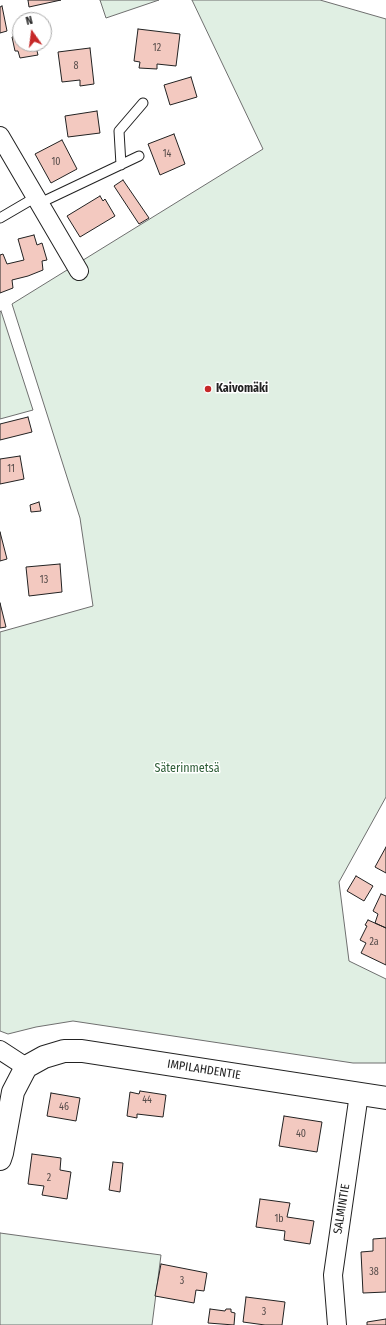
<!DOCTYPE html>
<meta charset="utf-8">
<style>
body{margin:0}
#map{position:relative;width:386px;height:1325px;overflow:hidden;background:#fff;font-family:"Fira Sans Condensed",sans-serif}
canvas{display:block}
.north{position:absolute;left:12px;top:12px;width:40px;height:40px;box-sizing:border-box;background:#fff;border:1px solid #a7a7a7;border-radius:50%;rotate:346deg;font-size:11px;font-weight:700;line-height:16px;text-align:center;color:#222}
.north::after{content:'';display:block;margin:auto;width:14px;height:18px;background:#c62828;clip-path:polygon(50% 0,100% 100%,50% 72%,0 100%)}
</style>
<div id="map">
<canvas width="386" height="1325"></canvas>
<div class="north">N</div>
</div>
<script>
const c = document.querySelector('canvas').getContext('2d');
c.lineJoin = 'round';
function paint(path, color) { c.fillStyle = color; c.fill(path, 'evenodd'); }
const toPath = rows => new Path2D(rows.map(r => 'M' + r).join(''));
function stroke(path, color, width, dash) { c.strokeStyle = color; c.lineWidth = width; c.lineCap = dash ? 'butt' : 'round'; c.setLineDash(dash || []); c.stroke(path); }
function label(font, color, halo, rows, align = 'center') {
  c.font = font + ' "Fira Sans Condensed",sans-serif'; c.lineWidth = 3; c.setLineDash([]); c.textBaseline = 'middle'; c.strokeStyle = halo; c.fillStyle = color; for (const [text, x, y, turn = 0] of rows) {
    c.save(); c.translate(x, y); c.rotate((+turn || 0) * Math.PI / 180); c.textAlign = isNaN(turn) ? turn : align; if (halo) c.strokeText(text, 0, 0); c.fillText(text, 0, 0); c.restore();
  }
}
const green = toPath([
 [100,0,159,0,106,18,100,0],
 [192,0,320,0,386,19,386,797,339,882,349,961,386,979,386,1063,353,1063,73,1021,36,1027,8,1034,0,1031,0,632,93,606,80,518,12,304,263,149,192,0],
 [1,311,33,410,0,419,0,312,1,311],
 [0,1233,161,1255,152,1325,0,1325,0,1233]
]);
paint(green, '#e0efe3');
stroke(green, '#6f6f6f', 1);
const building = toPath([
 [28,0,61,0,29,7,28,0],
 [2,6,7,31,0,33,0,7,2,6],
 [138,29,180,34,176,66,157,64,157,69,139,68,140,62,134,61,138,29],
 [20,35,20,44,44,44,36,47,38,55,20,58,18,51,15,51,12,37,20,35],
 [90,48,94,84,80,86,80,80,62,82,58,52,90,48],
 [191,77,197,97,170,105,164,85,191,77],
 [97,111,100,133,68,137,65,116,97,111],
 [174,134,185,164,160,175,148,144,174,134],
 [62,140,77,169,51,183,35,154,62,140],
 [123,180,149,218,139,224,114,186,123,180],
 [100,196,103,201,105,199,115,216,80,237,67,216,100,196],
 [34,235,37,245,42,243,47,260,42,261,43,270,28,276,12,280,13,288,0,293,0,255,3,254,7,264,24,260,18,239,34,235],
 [28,417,32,432,0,440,0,424,28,417],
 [20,456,24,479,0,484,0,459,20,456],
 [39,502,41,511,31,512,30,505,39,502],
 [0,532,7,559,0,561,0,532],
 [60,564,62,592,29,596,26,567,60,564],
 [0,603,6,627,0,628,0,603],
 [386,847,386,873,375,867,386,847],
 [356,876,373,886,364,901,347,891,356,876],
 [381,894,386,896,386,928,375,923,378,914,373,911,381,894],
 [368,920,386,928,386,965,361,953,366,943,360,940,367,926,365,925,368,920],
 [140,1091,166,1095,163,1117,137,1114,137,1118,127,1116,130,1092,139,1094,140,1091],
 [51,1093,80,1098,76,1121,47,1116,51,1093],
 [284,1116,322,1122,317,1152,279,1146,284,1116],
 [32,1154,61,1158,60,1170,71,1172,67,1199,42,1195,44,1186,28,1184,32,1154],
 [113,1162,123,1163,120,1192,109,1190,113,1162],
 [260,1199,290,1203,287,1217,314,1221,310,1244,284,1240,285,1231,256,1227,260,1199],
 [386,1238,386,1292,363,1293,361,1252,373,1251,373,1239,386,1238],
 [161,1264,207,1273,204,1291,196,1290,194,1303,155,1296,161,1264],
 [246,1297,285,1302,282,1325,265,1325,243,1322,246,1297],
 [210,1309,225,1311,226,1309,231,1309,231,1312,235,1313,234,1325,208,1323,210,1309],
 [386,1319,386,1325,367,1325,367,1322,386,1319]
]);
paint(building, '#f3c9c0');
stroke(building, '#222', 1);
const service = toPath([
 [121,165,119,131,143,103],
 [40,203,139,156],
 [0,218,36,197]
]);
const minor = toPath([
 [0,136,79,271],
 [0,1050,26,1067],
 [337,1325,333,1275,359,1094]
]);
const tertiary = toPath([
 [0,1159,2,1153,13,1092,26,1067,44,1057,64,1051,82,1051,386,1098]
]);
stroke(service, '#222', 11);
stroke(minor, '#222', 20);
stroke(tertiary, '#222', 24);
stroke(service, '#fff', 9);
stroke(minor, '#fff', 18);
stroke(tertiary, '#fff', 22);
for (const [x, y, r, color] of [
 [208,389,4,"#c62828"]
]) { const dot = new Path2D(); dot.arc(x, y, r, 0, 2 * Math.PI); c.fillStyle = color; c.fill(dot); stroke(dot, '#fff', 1.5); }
label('10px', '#564c4a', null, [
 ["12",157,48],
 ["8",76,66],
 ["14",167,154],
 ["10",56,162],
 ["11",11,469],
 ["13",44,580],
 ["2a",374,942],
 ["44",147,1100],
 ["46",64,1107],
 ["40",301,1134],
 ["2",49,1178],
 ["1b",279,1219],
 ["38",374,1272],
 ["3",182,1281],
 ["3",264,1312]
]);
label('bold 12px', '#222', '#fff', [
 ["Kaivomäki",216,389]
], 'left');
label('12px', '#2f5e38', '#fff', [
 ["Säterinmetsä",187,769]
]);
label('12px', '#222', '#fff', [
 ["IMPILAHDENTIE",204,1070,9],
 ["SALMINTIE",342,1209,-81]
]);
</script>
